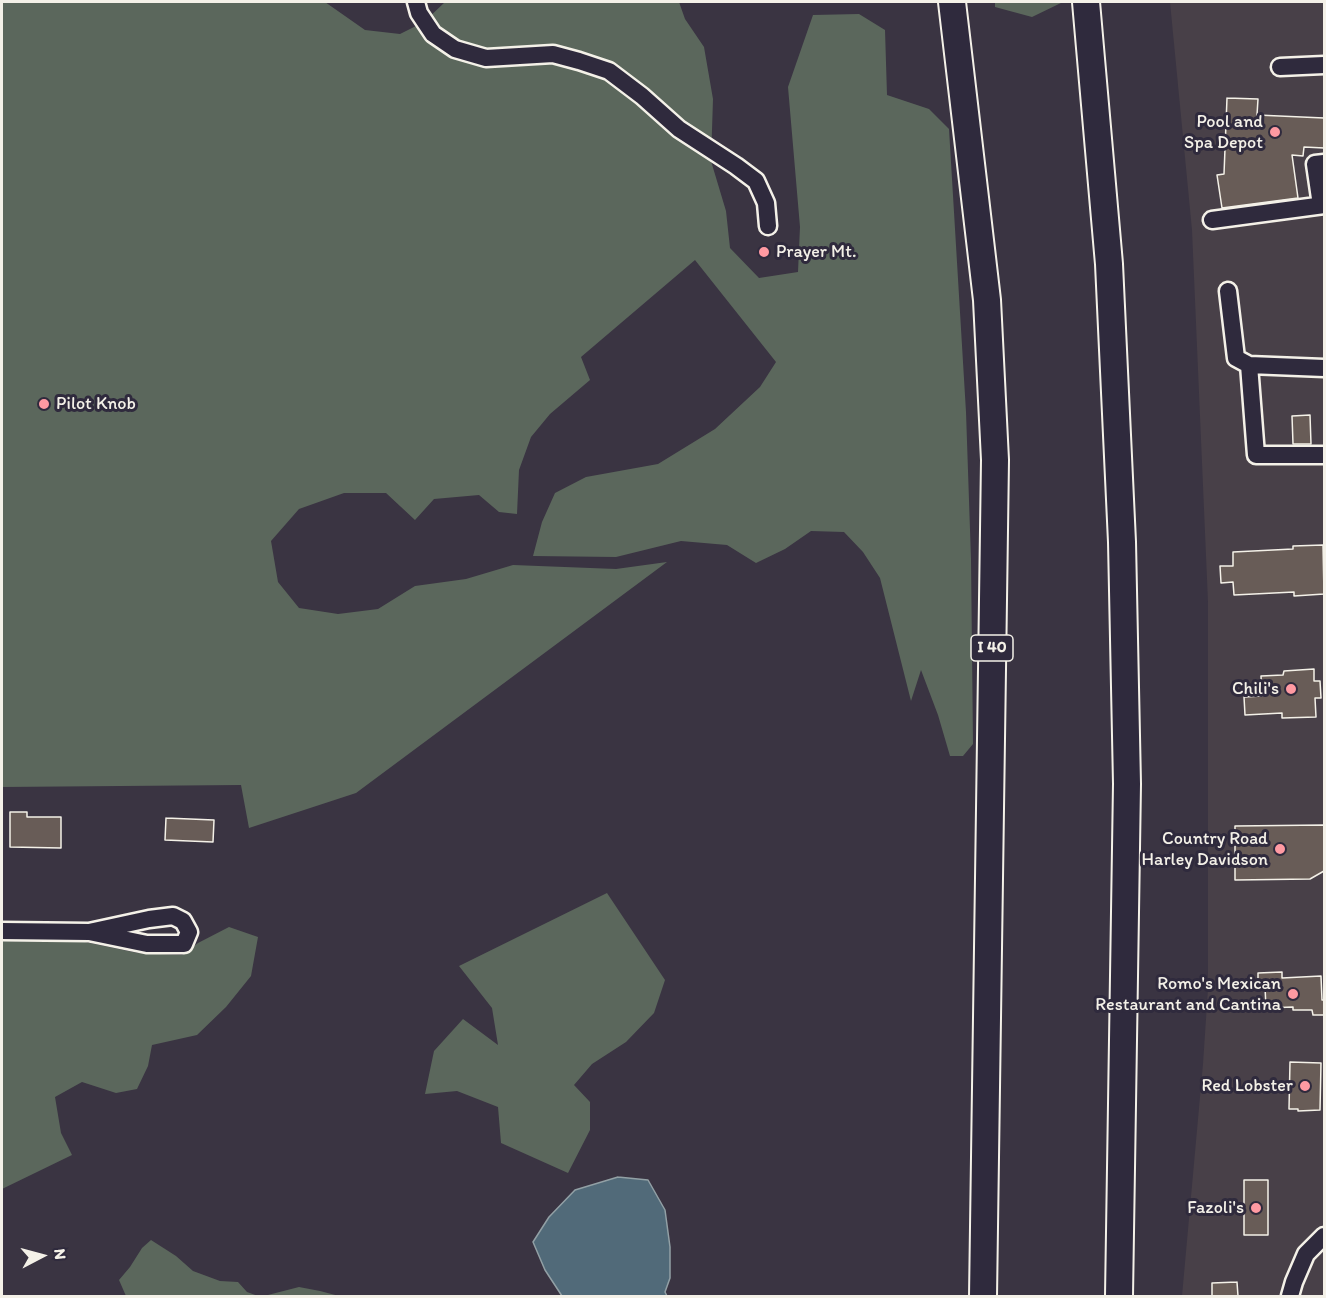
<!DOCTYPE html>
<style>
body{margin:0}
#map{position:relative;width:1326px;height:1298px;overflow:hidden;background:#3a3442;font-family:Itim,sans-serif}
canvas{display:block}
.frame{position:absolute;inset:0;border:3px solid #f4f1e8;pointer-events:none}
.north{position:absolute;left:12px;top:1226px;width:60px;height:60px;-webkit-text-stroke:4px #2f2a3d;paint-order:stroke;rotate:84deg;font-size:16px;font-weight:700;line-height:24px;text-align:center;color:#f4f1e8}
.north::after{content:'';display:block;margin:auto;width:21px;height:27px;background:#f4f1e8;clip-path:polygon(50% 0,100% 100%,50% 72%,0 100%)}
</style>
<div id="map">
<canvas width="1326" height="1298"></canvas>
<div class="frame"></div>
<div class="north">N</div>
</div>
<script>
const c = document.querySelector('canvas').getContext('2d');
c.lineJoin = 'round';
function paint(path, color) { c.fillStyle = color; c.fill(path, 'evenodd'); }
const toPath = rows => new Path2D(rows.map(r => 'M' + r).join(''));
function stroke(path, color, width, dash) { c.strokeStyle = color; c.lineWidth = width; c.lineCap = dash ? 'butt' : 'round'; c.setLineDash(dash || []); c.stroke(path); }
function label(font, color, halo, rows, align = 'center') {
  c.font = font + ' Itim,sans-serif'; c.lineWidth = 6; c.setLineDash([]); c.textBaseline = 'middle'; c.strokeStyle = halo; c.fillStyle = color; for (const [text, x, y, turn = 0] of rows) {
    c.save(); c.translate(x, y); c.rotate((+turn || 0) * Math.PI / 180); c.textAlign = isNaN(turn) ? turn : align; if (halo) c.strokeText(text, 0, 0); c.fillText(text, 0, 0); c.restore();
  }
}
paint(toPath([
 [1170,2,1324,2,1324,1296,1182,1296,1203,1064,1208,989,1208,602,1192,230]
]), '#484048');
paint(toPath([
 [2,2,325,2,365,30,400,34,424,22,445,2,679,2,685,19,704,47,713,99,711,161,726,211,730,248,759,278,798,272,800,227,788,87,813,15,859,14,885,30,887,95,929,109,949,129,966,412,971,559,973,744,963,756,950,756,938,715,921,670,911,701,880,578,863,552,844,532,811,531,785,549,756,563,727,545,681,541,616,557,533,556,542,522,555,493,586,477,658,464,715,429,760,387,776,362,695,260,581,357,590,380,550,414,531,437,519,470,517,514,499,512,479,495,434,499,415,520,386,493,344,493,299,509,271,541,278,582,299,608,338,614,378,609,415,586,466,579,513,565,616,569,667,562,356,793,249,828,241,785,2,787],
 [995,2,1063,2,1032,17,995,7],
 [607,893,665,980,654,1013,626,1042,592,1064,574,1085,590,1102,590,1130,568,1173,501,1143,498,1107,457,1091,425,1094,434,1051,463,1019,498,1045,492,1008,459,966],
 [229,927,258,937,251,976,226,1007,197,1035,152,1045,148,1066,137,1089,116,1093,82,1082,55,1097,61,1133,72,1155,2,1189,2,941,85,942,138,953,182,955,198,943],
 [151,1240,176,1256,193,1271,220,1281,238,1282,247,1292,258,1296,126,1296,119,1280,130,1267,142,1248],
 [299,1287,320,1291,339,1296,264,1296]
]), '#5b675c');
const water = toPath([
 [618,1177,648,1180,665,1210,670,1247,670,1278,665,1292,667,1296,562,1296,545,1270,533,1242,549,1217,575,1190,618,1177]
]);
paint(water, '#516a79');
stroke(water, '#92a0a5', 1.5);
const building = toPath([
 [1227,98,1258,99,1257,115,1324,118,1324,148,1304,147,1303,156,1292,155,1298,198,1222,208,1217,175,1224,174,1227,98],
 [1310,415,1311,444,1293,444,1292,416,1310,415],
 [1323,545,1324,594,1294,596,1294,592,1234,595,1233,582,1221,583,1220,566,1233,566,1233,552,1293,549,1293,546,1323,545],
 [1314,669,1314,681,1320,681,1321,698,1315,698,1316,717,1282,718,1282,713,1245,715,1244,697,1262,696,1261,676,1283,675,1284,671,1314,669],
 [10,812,27,812,27,817,61,817,61,848,10,847,10,812],
 [166,818,214,820,213,842,165,840,166,818],
 [1324,825,1324,871,1310,879,1235,880,1235,826,1324,825],
 [1282,972,1282,978,1321,976,1322,1000,1324,1000,1324,1015,1313,1015,1312,1010,1293,1010,1293,1007,1266,1008,1265,987,1258,987,1258,973,1282,972],
 [1290,1062,1321,1063,1320,1110,1298,1111,1298,1109,1289,1109,1290,1062],
 [1244,1180,1268,1180,1268,1235,1244,1235,1244,1180],
 [1237,1282,1238,1296,1212,1296,1212,1283,1237,1282]
]);
paint(building, '#685c57');
stroke(building, '#f4f1e8', 1.5);
const minor = toPath([
 [416,2,419,13,433,34,455,49,486,58,553,54,579,61,609,71,642,96,679,129,736,166,756,181,766,203,768,226],
 [1280,67,1324,65],
 [1321,205,1315,164,1324,163],
 [1212,220,1324,205],
 [1228,291,1236,358,1249,365,1324,368],
 [1249,365,1256,455,1324,455],
 [2,931,89,932,147,944,184,944,189,932,183,921,173,916,149,919,89,932],
 [1290,1296,1294,1282,1306,1254,1324,1236]
]);
const highway = toPath([
 [952,2,987,300,995,460,983,1296],
 [1086,2,1109,264,1122,542,1127,784,1119,1296]
]);
stroke(minor, '#f4f1e8', 21);
stroke(highway, '#f4f1e8', 30);
stroke(minor, '#2f2a3d', 16);
stroke(highway, '#2f2a3d', 26);
for (const [x, y, r, color] of [
 [1275,132,6,"#ff9aa2"],
 [764,252,6,"#ff9aa2"],
 [44,404,6,"#ff9aa2"],
 [1291,689,6,"#ff9aa2"],
 [1280,849,6,"#ff9aa2"],
 [1293,994,6,"#ff9aa2"],
 [1305,1086,6,"#ff9aa2"],
 [1256,1208,6,"#ff9aa2"]
]) { const dot = new Path2D(); dot.arc(x, y, r, 0, 2 * Math.PI); c.fillStyle = color; c.fill(dot); stroke(dot, '#2f2a3d', 2); }
for (const [x, y, w] of [
 [992,648,42]
]) { const box = new Path2D(); box.roundRect(x - w / 2, y - 13, w, 26, 4.5); c.fillStyle = '#2f2a3d'; c.fill(box); stroke(box, '#f4f1e8', 1.5); }
label('bold 16px', '#f4f1e8', null, [
 ["I 40",992,648]
]);
label('18px', '#f4f1e8', '#2f2a3d', [
 ["Pool and",1263,122],
 ["Spa Depot",1263,143],
 ["Prayer Mt.",776,252,"left"],
 ["Pilot Knob",56,404,"left"],
 ["Chili's",1279,689],
 ["Country Road",1268,839],
 ["Harley Davidson",1268,860],
 ["Romo's Mexican",1281,984],
 ["Restaurant and Cantina",1281,1005],
 ["Red Lobster",1293,1086],
 ["Fazoli's",1244,1208]
], 'right');
</script>
